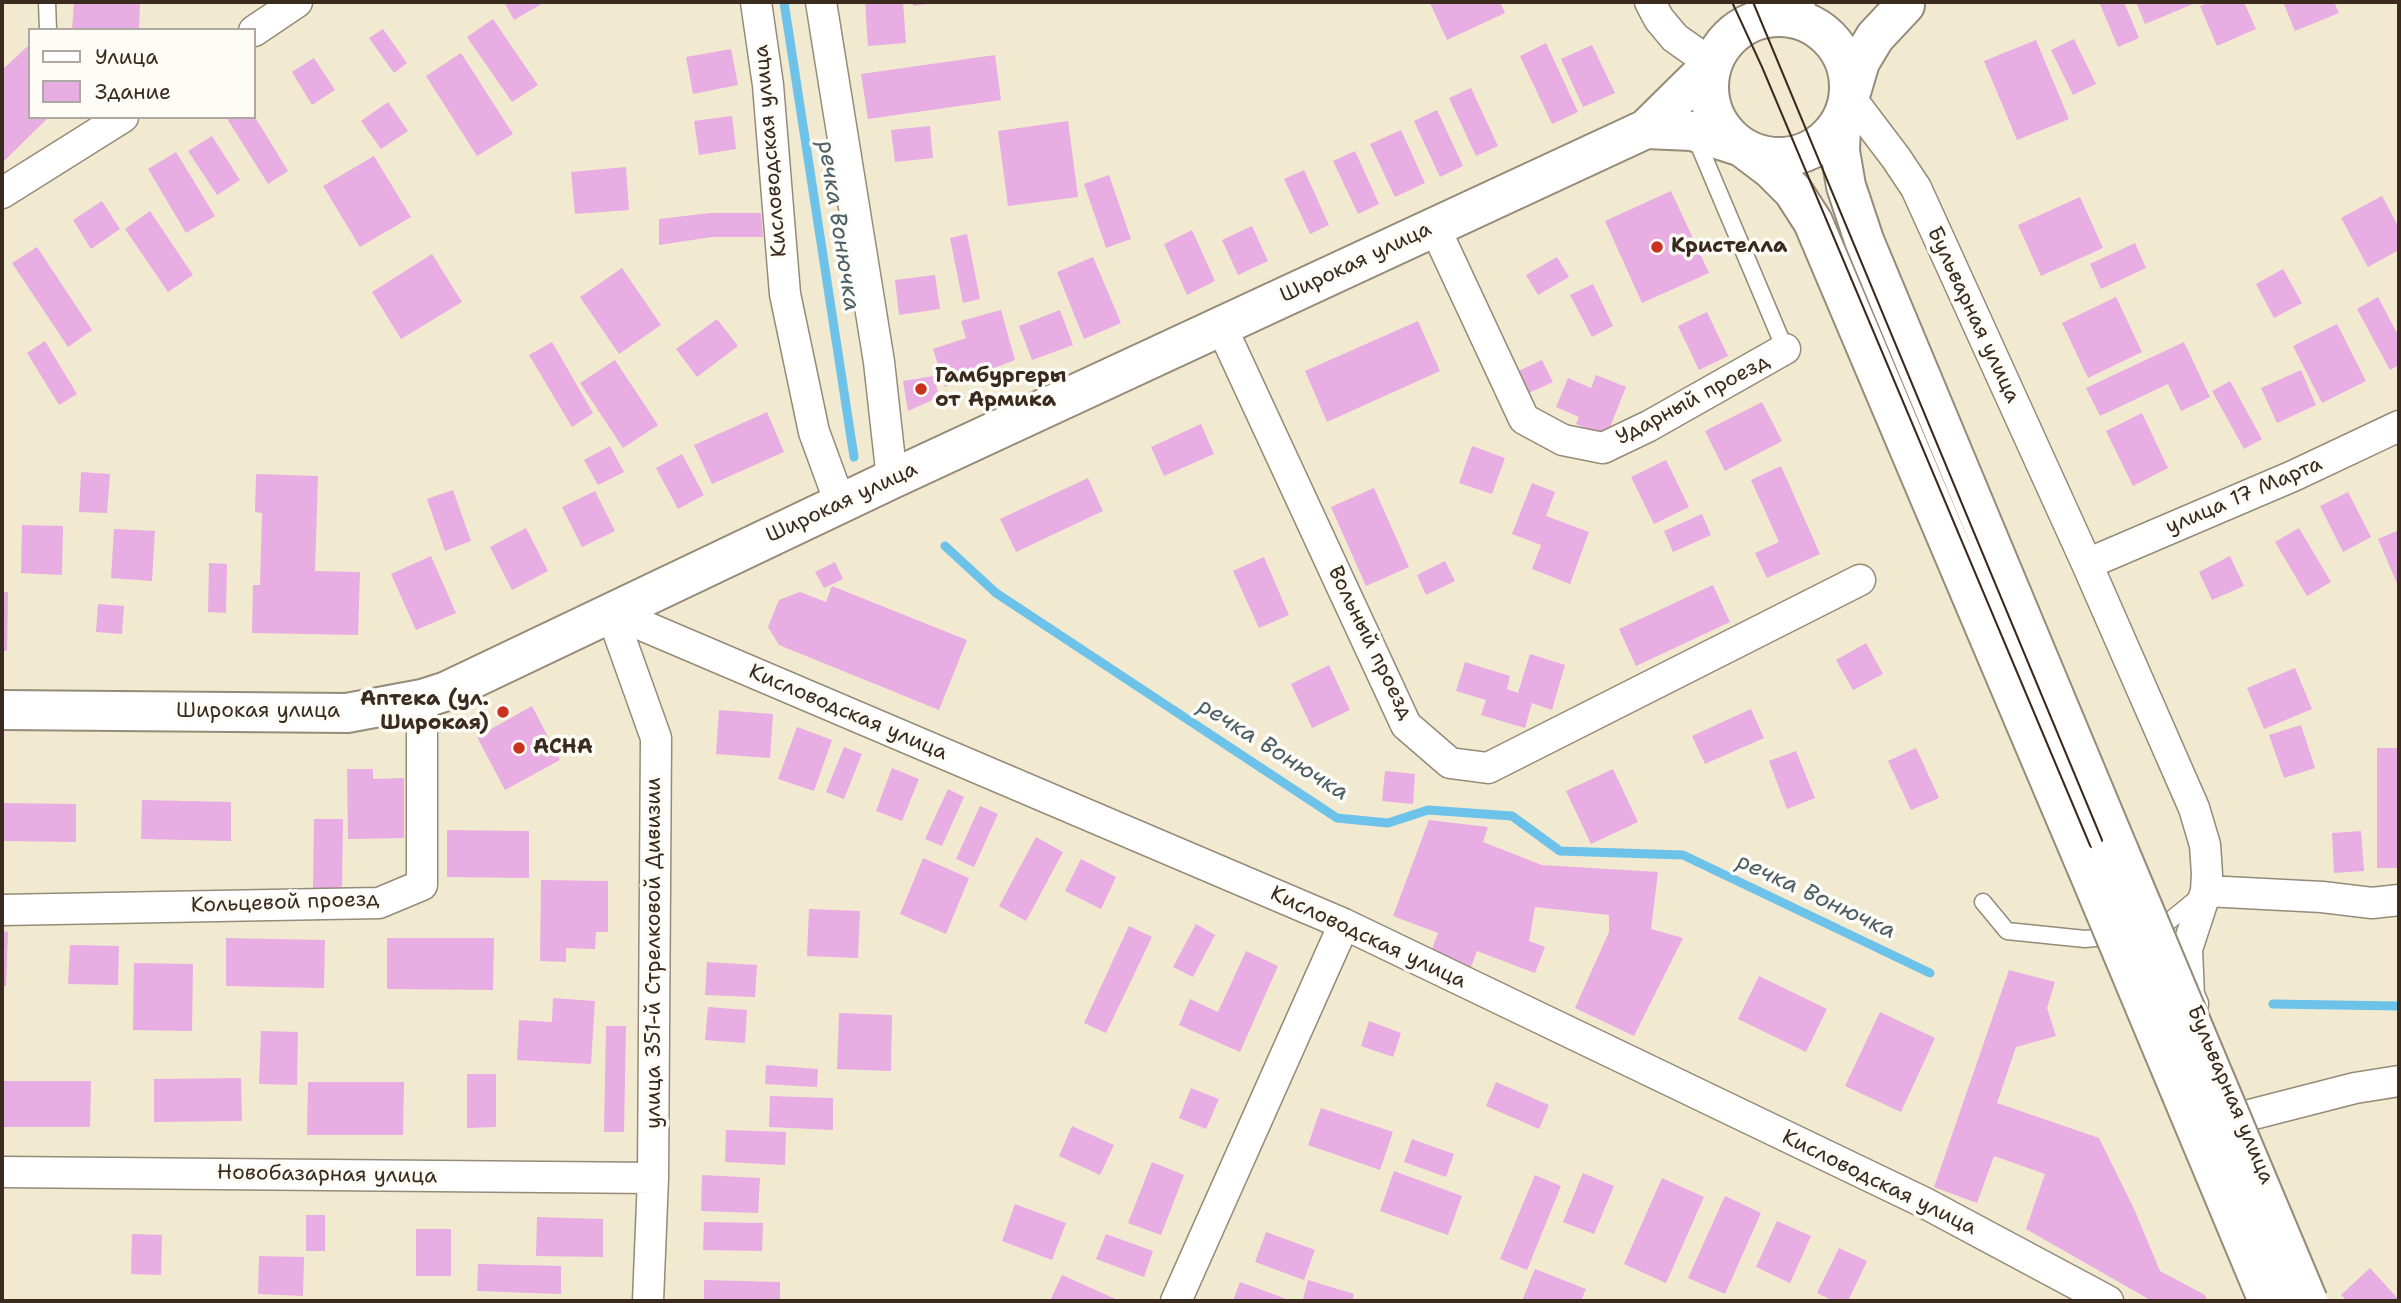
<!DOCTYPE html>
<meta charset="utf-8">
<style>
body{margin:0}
#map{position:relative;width:2401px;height:1303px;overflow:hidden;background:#f2e9d1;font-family:"Shantell Sans",sans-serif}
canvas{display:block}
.frame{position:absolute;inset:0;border:4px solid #3b2a1e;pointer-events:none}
.legend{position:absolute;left:28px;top:28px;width:228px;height:91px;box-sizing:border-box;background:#fdfcf7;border:2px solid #afa8a0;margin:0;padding:9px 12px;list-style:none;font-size:21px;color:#3b2a1e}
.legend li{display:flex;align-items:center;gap:14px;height:35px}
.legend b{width:35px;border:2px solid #afa8a0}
</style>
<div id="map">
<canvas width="2401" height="1303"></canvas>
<div class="frame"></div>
<ul class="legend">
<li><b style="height:9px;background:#fff"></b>Улица</li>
<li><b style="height:19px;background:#e8ade2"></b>Здание</li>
</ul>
</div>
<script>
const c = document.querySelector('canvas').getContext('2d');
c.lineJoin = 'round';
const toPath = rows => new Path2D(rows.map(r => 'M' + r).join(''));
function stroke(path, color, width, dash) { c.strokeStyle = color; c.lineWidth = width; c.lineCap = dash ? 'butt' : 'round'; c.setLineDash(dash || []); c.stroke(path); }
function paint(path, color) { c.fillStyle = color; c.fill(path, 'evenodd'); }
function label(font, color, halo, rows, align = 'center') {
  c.font = font + ' "Shantell Sans",sans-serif'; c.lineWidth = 7; c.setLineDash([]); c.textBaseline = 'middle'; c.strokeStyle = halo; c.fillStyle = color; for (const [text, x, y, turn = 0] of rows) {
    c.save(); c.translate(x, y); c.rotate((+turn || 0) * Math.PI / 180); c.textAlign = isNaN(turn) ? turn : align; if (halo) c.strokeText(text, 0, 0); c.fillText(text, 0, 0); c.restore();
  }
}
stroke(toPath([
 [784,2,854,457],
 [945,546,996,593,1337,818,1388,823,1428,810,1512,816,1560,851,1683,855,1930,973],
 [2273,1004,2399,1006]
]), '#6cc2e9', 9);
paint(toPath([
 [74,2,140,2,139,30,72,30],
 [504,2,545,2,514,20],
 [865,2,903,2,906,43,868,46],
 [913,2,933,2,933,3,913,6],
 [1433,2,1500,2,1505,13,1447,40,1430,3],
 [2099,2,2124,2,2139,38,2118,47],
 [2136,2,2198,2,2145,24],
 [2209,2,2244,2,2256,29,2217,46,2200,6],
 [2283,2,2334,2,2339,13,2295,31],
 [493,19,538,85,512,102,467,37],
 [383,29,407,63,394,73,369,38],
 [2074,39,2096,84,2073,95,2051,50],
 [2036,40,2069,119,2017,140,1984,61],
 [1546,43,1578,112,1552,124,1520,56],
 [30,44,30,117,49,117,2,163,2,66,4,68],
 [1592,45,1615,93,1583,107,1561,59],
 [731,49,738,85,693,94,686,57],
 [461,53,513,134,477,156,426,76],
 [995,55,1001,100,868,119,861,74],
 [314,58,335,90,312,105,292,72],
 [1471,88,1498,146,1476,156,1449,98],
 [388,102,408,131,381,149,361,121],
 [1437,110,1463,166,1440,177,1414,121],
 [732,116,736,149,699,155,694,121],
 [226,117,255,117,288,171,268,184],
 [1068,121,1078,197,1008,206,998,131],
 [930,126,933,158,895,162,891,130],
 [1401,130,1425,183,1395,197,1370,144],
 [212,136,240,180,217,195,188,151],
 [1355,151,1379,204,1358,214,1333,161],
 [176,152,215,216,186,233,148,169],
 [374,156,411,217,360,247,323,186],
 [626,167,629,210,575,214,571,172],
 [1304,170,1329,225,1310,234,1284,179],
 [1109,175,1131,239,1106,248,1084,184],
 [1671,191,1709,273,1642,303,1605,221],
 [2382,196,2399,228,2399,250,2368,267,2341,218],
 [2080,197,2103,248,2041,276,2018,225],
 [102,201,120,229,91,249,73,220],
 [150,211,193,275,168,292,125,229],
 [710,213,761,213,763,237,712,237,659,245,659,219],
 [1252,226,1268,261,1238,275,1222,240],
 [1192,230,1215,281,1187,295,1164,244],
 [967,234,980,299,963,303,950,238],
 [2135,243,2146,268,2101,289,2090,264],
 [37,247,92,330,68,347,12,263],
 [432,254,462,302,401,339,372,292],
 [1093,257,1121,323,1084,339,1057,272],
 [1557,257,1569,277,1538,295,1526,275],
 [622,268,661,325,619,354,580,297],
 [2283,269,2302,303,2274,318,2256,284],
 [935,275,940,309,899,315,895,280],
 [1593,284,1613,326,1592,337,1570,295],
 [2116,297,2142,352,2088,378,2062,323],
 [2378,297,2399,337,2399,365,2390,370,2357,309],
 [1001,310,1015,360,945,387,933,349,966,338,961,321],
 [1060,310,1073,345,1032,360,1019,326],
 [1707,312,1728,356,1699,370,1678,326],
 [717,319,738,346,697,377,676,349],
 [1418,321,1440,371,1327,422,1305,371],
 [2337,324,2366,381,2322,403,2293,346],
 [45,341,77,394,59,405,27,353],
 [552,342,593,413,572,427,529,355],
 [2184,342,2210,397,2181,411,2168,384,2100,416,2086,388],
 [615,360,658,425,623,448,580,383],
 [1542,360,1553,382,1524,395,1514,373],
 [2301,370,2316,405,2277,423,2261,388],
 [1596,375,1626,387,1606,437,1576,424,1579,417,1556,407,1568,378,1591,388],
 [934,376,939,397,908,411,903,381],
 [2230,381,2262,439,2244,449,2212,391],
 [1762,402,1782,441,1725,471,1705,431],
 [767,412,784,452,712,484,694,445],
 [2142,413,2168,468,2133,486,2106,431],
 [1201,424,1214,454,1164,476,1151,447],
 [610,446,624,472,598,485,584,460],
 [1472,446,1505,458,1492,494,1459,483],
 [682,454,704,495,678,509,656,468],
 [1666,460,1689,507,1654,524,1631,477],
 [1781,466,1820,554,1767,578,1755,553,1779,542,1751,480],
 [81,472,110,474,107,513,79,512],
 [256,474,318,476,315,571,360,572,358,635,252,633,253,585,260,585,262,513,255,512],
 [1088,478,1103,511,1016,552,1000,519],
 [1532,483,1555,492,1546,516,1589,532,1570,584,1532,569,1541,545,1512,534],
 [1374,488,1409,567,1366,586,1331,507],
 [453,490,471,541,445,551,427,499],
 [595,491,615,531,582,547,562,507],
 [2348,492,2371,537,2343,552,2320,506],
 [1702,514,1711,535,1673,552,1664,531],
 [22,525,63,526,62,575,21,573],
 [526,528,548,571,512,590,490,547],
 [2299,528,2331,582,2307,596,2275,542],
 [114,529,155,531,152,581,111,578],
 [2399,530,2399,588,2378,539],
 [431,556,456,613,416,630,391,574],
 [2230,556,2244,586,2212,600,2199,572],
 [1264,557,1289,615,1259,628,1233,571],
 [1445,561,1455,581,1426,595,1417,575],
 [835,562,843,579,824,588,815,572],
 [209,563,227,564,226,613,208,612],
 [1713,585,1730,622,1636,666,1619,629],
 [832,586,967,640,939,710,779,645,768,627,779,600,800,592,826,602],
 [2,592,8,592,7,651,2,651],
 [98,604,124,606,122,634,96,632],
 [1866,643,1883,674,1853,690,1836,660],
 [1530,654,1565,665,1552,710,1532,703,1525,728,1481,715,1486,700,1456,691,1465,662,1510,676,1507,689,1518,693],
 [1329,665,1350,710,1312,728,1291,684],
 [2295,668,2312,709,2264,729,2247,688],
 [532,706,560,760,505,790,477,737],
 [1751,709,1764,738,1705,764,1692,736],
 [719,710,773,714,770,758,716,754],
 [2301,725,2315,768,2284,778,2269,735],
 [797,727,832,740,814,791,778,779],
 [844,747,862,754,844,799,826,792],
 [1916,748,1939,798,1911,810,1888,761],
 [2377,748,2399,748,2399,868,2377,868],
 [1796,751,1815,798,1787,809,1769,761],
 [892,768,919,779,902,821,876,811],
 [347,769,373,769,373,779,404,778,404,838,348,839],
 [1613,769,1638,822,1591,844,1566,791],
 [1385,771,1415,774,1413,804,1382,801],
 [948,789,964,797,942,846,925,839],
 [142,800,231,802,231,841,141,839],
 [2,803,76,804,76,842,2,841],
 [980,806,998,814,974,867,956,859],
 [314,819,343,819,342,889,313,888],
 [1429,820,1488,827,1483,842,1542,865,1658,872,1651,929,1683,938,1634,1036,1575,1008,1609,932,1609,915,1535,907,1529,941,1545,947,1535,973,1477,951,1471,967,1431,952,1438,933,1393,916],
 [447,830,529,831,529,878,447,877],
 [2361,831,2364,871,2334,873,2332,833],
 [1036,837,1063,852,1026,921,999,906],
 [923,858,969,878,946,934,900,914],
 [1081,859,1116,877,1101,909,1065,891],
 [541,880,608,881,608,932,596,932,595,949,566,948,566,962,540,961],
 [809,909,860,911,858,958,807,956],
 [1196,924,1215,935,1193,977,1173,967],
 [1129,926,1152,937,1106,1033,1084,1023],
 [2,931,8,932,6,986,2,986],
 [226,938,325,940,324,988,226,986],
 [387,938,494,938,493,990,387,989],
 [70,945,119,946,118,985,68,984],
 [1246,951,1278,966,1240,1052,1179,1025,1190,999,1218,1012],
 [707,962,757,965,755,997,705,995],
 [134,963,193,964,192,1031,133,1030],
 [2009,970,2055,982,2047,1008,2056,1036,2016,1047,1997,1103,2099,1138,2135,1211,2160,1271,2205,1295,2207,1301,2152,1301,2026,1229,2045,1174,1994,1156,1977,1203,1934,1187],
 [1759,976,1827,1009,1806,1052,1738,1019],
 [553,998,595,1001,591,1064,517,1060,519,1020,552,1022],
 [708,1007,747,1010,745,1043,705,1040],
 [1880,1012,1935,1038,1901,1112,1845,1086],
 [839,1013,892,1015,891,1071,837,1069],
 [1369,1021,1401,1033,1393,1057,1361,1046],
 [606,1026,626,1026,624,1132,604,1132],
 [261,1031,298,1032,297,1085,259,1084],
 [766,1065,818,1069,817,1087,765,1084],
 [467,1074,496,1074,496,1127,467,1128],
 [241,1078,242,1121,154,1122,154,1079],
 [2,1081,91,1081,90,1127,2,1127],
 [308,1082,404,1082,403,1135,307,1135],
 [1496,1082,1549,1105,1539,1129,1486,1106],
 [1191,1088,1219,1099,1206,1129,1179,1118],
 [770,1096,833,1098,833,1130,769,1127],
 [1321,1108,1393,1132,1380,1170,1308,1145],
 [1072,1126,1114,1145,1100,1175,1059,1156],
 [726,1130,786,1132,785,1165,725,1162],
 [1412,1139,1454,1154,1446,1177,1404,1162],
 [1152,1162,1184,1175,1161,1235,1128,1223],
 [1394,1171,1462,1196,1448,1235,1380,1211],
 [1583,1173,1614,1186,1594,1234,1563,1222],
 [702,1175,760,1178,758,1213,701,1211],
 [1535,1175,1561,1186,1527,1270,1500,1259],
 [1662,1178,1704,1197,1666,1283,1624,1264],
 [1725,1196,1761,1213,1725,1294,1688,1278],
 [1015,1204,1066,1223,1052,1260,1002,1241],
 [306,1215,325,1215,325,1251,306,1251],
 [537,1217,603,1219,603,1257,536,1256],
 [1777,1221,1811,1236,1790,1283,1756,1267],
 [704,1222,763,1223,762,1251,703,1250],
 [416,1229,451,1229,451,1276,416,1276],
 [1266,1232,1315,1250,1304,1280,1255,1262],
 [132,1234,162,1235,161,1275,131,1274],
 [1106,1234,1153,1251,1144,1277,1096,1259],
 [1839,1248,1867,1261,1848,1301,1834,1301,1817,1293],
 [259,1256,304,1257,303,1296,258,1294],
 [478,1264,561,1266,561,1294,477,1291],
 [2370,1268,2399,1300,2399,1301,2347,1301,2341,1295],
 [1535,1269,1586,1289,1581,1301,1522,1301],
 [1062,1275,1120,1301,1050,1301],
 [704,1280,780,1282,780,1301,704,1301],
 [1308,1280,1354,1294,1352,1301,1303,1299],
 [1240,1282,1292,1301,1233,1301]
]), '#e8ade2');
const lane = toPath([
 [47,2,48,30],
 [1695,136,1785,349],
 [1983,902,2007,931,2085,939,2115,936],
 [2151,930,2162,927,2201,895]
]);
const street = toPath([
 [756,2,768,85,785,294,814,432,840,503],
 [821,2,879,362,892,479],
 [1650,2,1659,19,1675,38,1712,64],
 [1797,19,1800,2],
 [254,31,297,2],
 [1849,96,1896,158,1916,188,2087,564,2194,808,2205,845,2207,874,2206,891,2187,949,2189,996,2193,1004],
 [2,193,123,117],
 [1434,226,1524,419,1563,440,1603,448,1649,426,1785,349],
 [1221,326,1406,725,1450,763,1488,768,1860,580],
 [2087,564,2293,476,2399,426],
 [611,612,1344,924,1923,1202,2108,1301],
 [611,612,656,738,653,1178,648,1301],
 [2206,891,2322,897,2372,903,2399,900],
 [2,910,379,903,422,885,422,699],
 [2238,1118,2355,1088,2399,1081],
 [2,1172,653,1178],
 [1176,1301,1344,924]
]);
const secondary = toPath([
 [1905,5,1875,37,1860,62,1841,126,1840,151,1846,186,1864,240,2119,851],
 '1709 87a70 70 0 1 1 140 0a70 70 0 1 1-140 0Z',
 [1646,129,1692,131,1742,147,1771,169,1793,191,1813,222,2086,866],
 [2,710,347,713,422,699,447,691,892,479,1646,129,1712,64]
]);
stroke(lane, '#968a78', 19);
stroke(street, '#968a78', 33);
stroke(secondary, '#968a78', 42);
stroke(lane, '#fff', 16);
stroke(street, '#fff', 30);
stroke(secondary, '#fff', 38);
stroke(toPath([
 [1732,2,1762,67,2282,1301],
 [1753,2,2294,1301]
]), '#3b2a1e', 2);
const secondaryBridge = toPath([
 [2119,851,2308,1301],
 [2086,866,2268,1301]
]);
stroke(secondaryBridge, '#968a78', 42, []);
stroke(secondaryBridge, '#fff', 38);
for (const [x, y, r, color] of [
 [1657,247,7,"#c8321e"],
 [921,389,7,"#c8321e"],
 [503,712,7,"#c8321e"],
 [519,748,7,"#c8321e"]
]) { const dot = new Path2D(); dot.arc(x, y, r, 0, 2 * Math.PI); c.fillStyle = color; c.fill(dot); stroke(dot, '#fdfcf7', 2.5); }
label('21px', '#3b2a1e', '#fdfcf7', [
 ["Кисловодская улица",771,151,-95],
 ["Широкая улица",1356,263,-25],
 ["Бульварная улица",1973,315,65],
 ["Ударный проезд",1693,400,-28],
 ["улица 17 Марта",2244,496,-23],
 ["Широкая улица",842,503,-25],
 ["Вольный проезд",1370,643,64],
 ["Широкая улица",258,712],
 ["Кисловодская улица",848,713,23],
 ["Кольцевой проезд",285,903,-2],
 ["Кисловодская улица",1368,938,25],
 ["улица 351-й Стрелковой Дивизии",655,953,-90],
 ["Бульварная улица",2230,1095,67],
 ["Новобазарная улица",327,1175,1],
 ["Кисловодская улица",1879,1183,26]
]);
label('bold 21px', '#3b2a1e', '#fdfcf7', [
 ["Кристелла",1671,247],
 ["Гамбургеры",935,377],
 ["от Армика",935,401],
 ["Аптека (ул.",489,700,"right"],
 ["Широкая)",489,724,"right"],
 ["АСНА",533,748]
], 'left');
label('italic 23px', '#4c5f65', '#fdfcf7', [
 ["речка Вонючка",838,226,81],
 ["речка Вонючка",1273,750,32],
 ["речка Вонючка",1816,897,25]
]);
</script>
